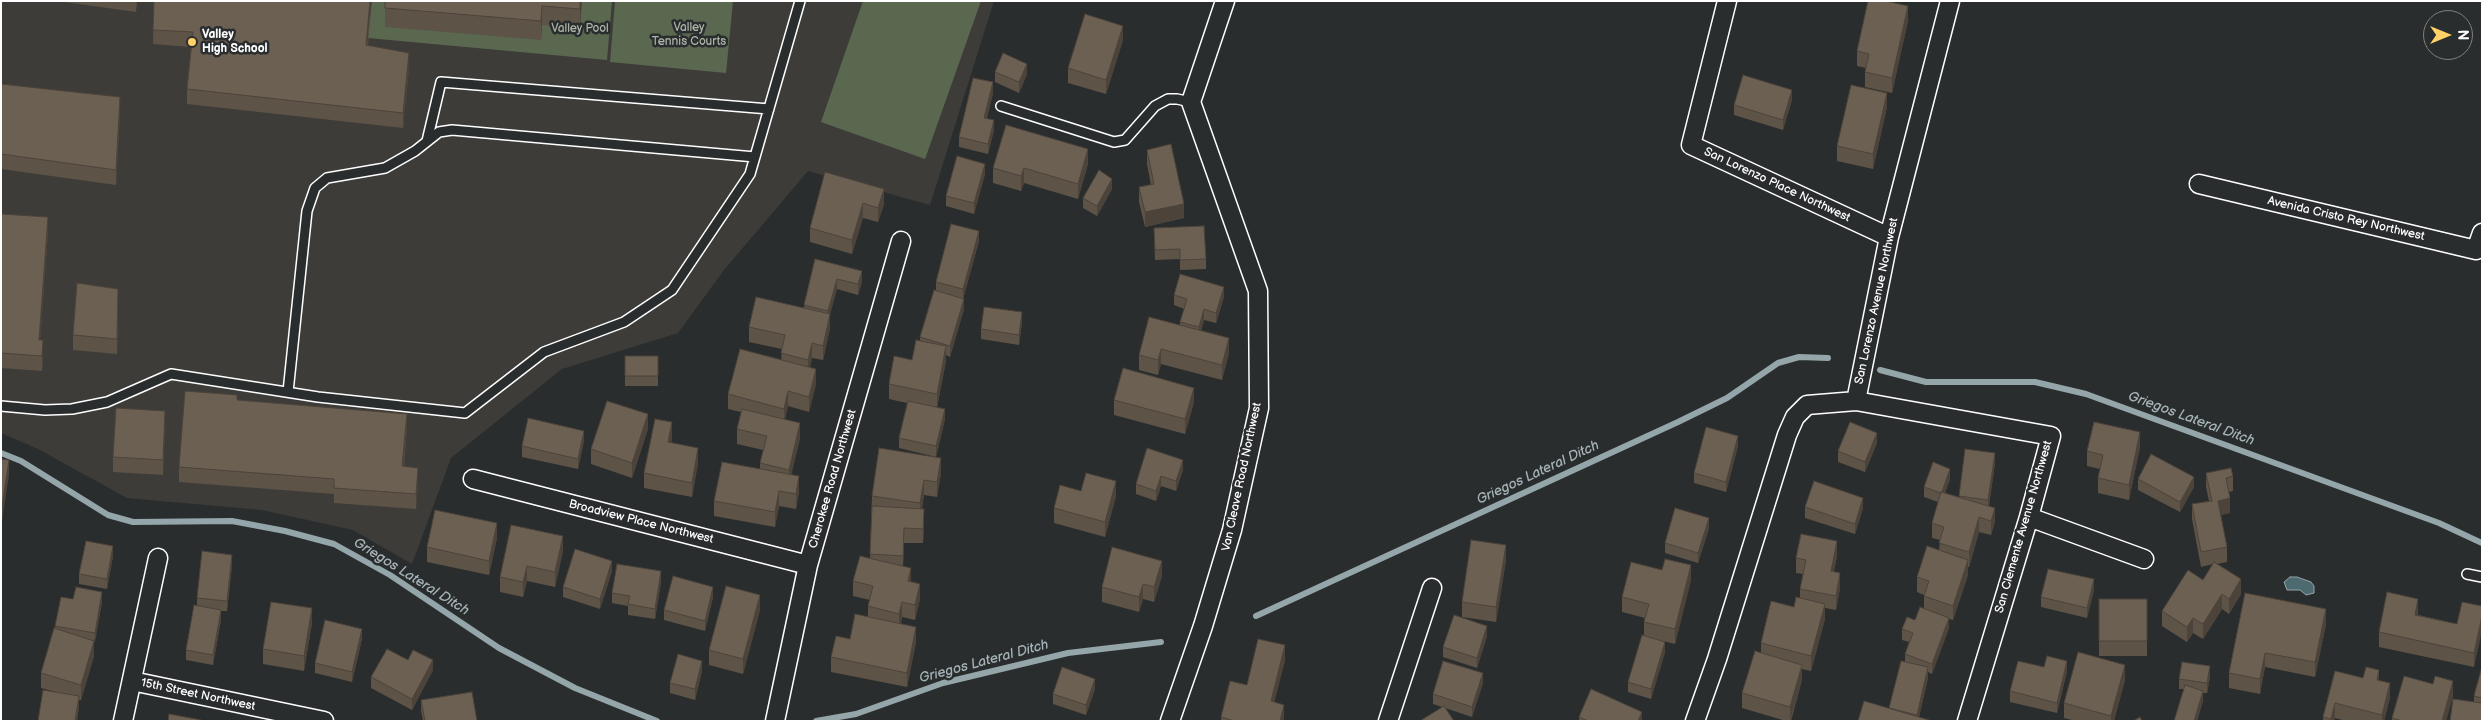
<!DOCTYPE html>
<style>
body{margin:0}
#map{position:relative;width:2483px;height:722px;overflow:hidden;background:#2a2d2e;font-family:"Balsamiq Sans",sans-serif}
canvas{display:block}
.frame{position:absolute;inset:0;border:2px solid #fff;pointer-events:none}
.north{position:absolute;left:2423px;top:10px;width:50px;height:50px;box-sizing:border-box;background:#2a2d2e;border:1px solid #7f8182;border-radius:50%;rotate:90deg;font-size:14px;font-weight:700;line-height:20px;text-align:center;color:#fff}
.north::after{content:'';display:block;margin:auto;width:18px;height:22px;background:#ffd166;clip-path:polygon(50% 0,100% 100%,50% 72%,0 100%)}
</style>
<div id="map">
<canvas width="2483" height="722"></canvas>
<div class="frame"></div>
<div class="north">N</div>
</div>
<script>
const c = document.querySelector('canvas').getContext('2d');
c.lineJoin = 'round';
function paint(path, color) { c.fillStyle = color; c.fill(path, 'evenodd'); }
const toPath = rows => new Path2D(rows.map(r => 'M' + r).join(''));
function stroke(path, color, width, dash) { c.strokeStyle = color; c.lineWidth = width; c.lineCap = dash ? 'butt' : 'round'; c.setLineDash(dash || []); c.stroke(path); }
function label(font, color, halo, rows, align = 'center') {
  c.font = font + ' "Balsamiq Sans",sans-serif'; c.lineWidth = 5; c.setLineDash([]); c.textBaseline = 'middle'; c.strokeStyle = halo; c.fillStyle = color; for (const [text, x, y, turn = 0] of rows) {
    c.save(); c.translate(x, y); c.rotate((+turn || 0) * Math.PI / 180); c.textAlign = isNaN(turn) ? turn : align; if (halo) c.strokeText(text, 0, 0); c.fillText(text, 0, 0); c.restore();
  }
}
paint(toPath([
 [1,1,994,1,930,205,808,171,724,270,678,333,562,369,451,458,412,564,353,530,262,510,127,498,38,449,1,433]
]), '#3e3c39');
paint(toPath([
 [372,1,612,1,607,60,368,38],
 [615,1,733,1,726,73,610,62],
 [863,1,981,1,925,159,821,122]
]), '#5b6850');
const water = toPath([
 [2290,577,2297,577,2311,582,2314,586,2314,593,2306,595,2300,590,2287,590,2284,582,2290,577]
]);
paint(water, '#4d6a71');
stroke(water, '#94a6aa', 1);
stroke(toPath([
 [1880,370,1926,382,2035,382,2086,394,2439,523,2482,543],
 [1,453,21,461,108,515,133,522,232,521,285,531,334,544,390,575,499,648,575,688,657,721],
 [1256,616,1678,422,1727,398,1778,363,1799,357,1828,358],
 [816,721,856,714,943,683,1068,653,1161,642]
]), '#94a6aa', 6);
const lane = toPath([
 [1001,106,1114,142,1125,140,1155,106,1168,99,1177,99,1191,102],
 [427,141,441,82,769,109],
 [288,392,307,211,315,188,327,178,385,168,415,151,439,132,452,130,755,157],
 [1,406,45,410,72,409,107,402,171,374,318,397,465,413,544,352,624,322,672,290,750,174,800,1],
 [2467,574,2482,577]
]);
const street = toPath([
 [1727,1,1691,145,1889,237],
 [2199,184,2476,250,2482,233],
 [1856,401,2051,436,2029,517,1967,721],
 [473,479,808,565],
 [2029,517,2144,559],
 [132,681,324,721],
 [123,721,158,558],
 [775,721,808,565,901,241],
 [1170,721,1203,626,1232,530,1259,408,1258,291,1191,102,1225,1],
 [1388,721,1432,588],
 [1695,721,1717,659,1787,435,1795,417,1807,405,1856,401,1889,237,1950,1]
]);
stroke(lane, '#fff', 12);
stroke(street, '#fff', 21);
stroke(lane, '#2a2d2e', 9);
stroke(street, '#2a2d2e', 18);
paint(toPath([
 [57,1,137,1,136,12],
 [154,1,371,1,368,46,409,68,403,128,187,104,187,89,191,47,153,44],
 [385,1,582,1,580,28,542,25,541,40,385,27],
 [1908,21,1892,93,1865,87,1865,72,1866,68,1857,66,1857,51],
 [1123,40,1106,94,1068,83,1068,68],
 [995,72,1027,74,1019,93,995,82],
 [1,84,120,112,116,185,1,169],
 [993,93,987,118,994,130,988,154,959,147,959,137],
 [1792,100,1783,130,1734,115,1734,105],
 [1887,107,1873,169,1837,161,1837,146],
 [1147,150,1184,218,1145,227,1139,202,1139,187,1151,185,1147,164],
 [1088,164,1078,199,1024,183,1021,191,993,183,993,168],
 [825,172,884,204,878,222,863,218,852,254,810,242,810,228],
 [985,174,974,214,946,206,946,196],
 [1112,189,1097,216,1083,208,1083,198],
 [1,214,48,232,40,340,43,355,42,371,1,368],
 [1154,228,1206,259,1206,269,1180,270,1180,259,1155,260],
 [979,241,963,299,964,309,950,357,946,355,946,361,937,407,945,419,936,457,899,448,899,438,907,403,889,399,889,384,912,360,920,341,920,337,936,291,936,282],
 [815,259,862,282,858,295,837,289,830,314,830,328,823,360,812,358,810,367,816,384,809,412,788,406,785,419,800,438,791,475,799,491,796,509,779,506,775,527,714,516,714,501,760,469,760,463,763,450,737,444,737,429,741,412,728,409,728,394,781,360,782,349,749,342,749,327,804,308],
 [1174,295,1224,297,1216,323,1204,320,1201,331,1229,353,1222,380,1161,364,1158,375,1139,370,1139,355,1180,325,1180,322,1184,309,1174,305],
 [118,304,117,354,73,350,73,335],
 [1022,322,1019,345,981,339,981,329],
 [625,356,658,356,658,386,625,386],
 [237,400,407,428,404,466,418,482,416,509,334,503,334,494,179,482,179,467],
 [1114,400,1194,402,1185,434,1114,415],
 [165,426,163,475,113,472,113,457],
 [648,429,632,478,591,464,591,449],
 [672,437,671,443,698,463,692,497,644,488,644,473],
 [584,441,578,469,522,457,522,446],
 [1877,443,1865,472,1838,462,1838,451],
 [1738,446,1726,492,1694,483,1694,473],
 [2140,447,2129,500,2098,493,2098,478,2100,469,2087,466,2087,451],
 [1995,463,1989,506,1995,522,1991,535,1979,532,1969,567,1968,567,1968,575,1953,620,1949,619,1949,628,1932,674,1928,672,1928,678,1919,717,1889,708,1905,662,1905,654,1909,642,1902,640,1902,629,1915,620,1924,608,1924,595,1917,592,1917,577,1939,551,1940,540,1932,538,1932,523,1938,502,1924,497,1924,487,1950,479,1945,493,1959,497],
 [1183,470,1176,491,1161,486,1156,501,1136,494,1136,484],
 [941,473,937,497,924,495,922,509,924,523,923,543,904,543,903,566,920,599,915,620,902,617,901,624,916,642,907,687,831,672,831,657,850,639,868,617,868,606,870,600,853,596,853,581,870,558,872,496],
 [2206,473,2233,476,2233,491,2229,492,2230,513,2220,515,2227,547,2227,562,2217,564,2241,594,2229,614,2222,609,2203,639,2193,633,2187,642,2162,626,2162,611,2203,580,2213,564,2201,567,2192,519,2192,504,2209,501,2206,487],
 [2138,479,2194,487,2180,512,2138,490],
 [1116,496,1105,537,1054,523,1054,508],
 [1805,507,1863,508,1855,534,1805,518],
 [1709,528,1698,563,1665,553,1665,543],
 [497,538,489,575,427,562,427,547],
 [563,551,555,587,527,581,523,597,500,592,500,577],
 [113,556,107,589,79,584,79,574],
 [1837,556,1834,571,1840,588,1836,610,1825,608,1825,619,1811,671,1802,669,1802,680,1791,721,1786,721,1742,708,1742,693,1761,653,1761,643,1794,607,1800,598,1800,589,1803,574,1796,573,1796,558],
 [1506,560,1496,622,1462,617,1462,602],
 [232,565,227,611,221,611,221,620,213,665,186,660,186,650,197,606,197,598],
 [612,571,600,609,563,597,563,587],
 [1162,576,1154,602,1143,599,1139,612,1102,602,1102,587],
 [1691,580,1675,644,1663,641,1665,652,1651,699,1628,692,1628,682,1644,636,1644,622,1645,618,1622,612,1622,597],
 [661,582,655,619,628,615,628,606,612,603,612,593],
 [2094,590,2087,618,2041,607,2041,597],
 [2245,593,2326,624,2315,677,2265,667,2260,694,2229,688,2229,673],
 [713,597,705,631,664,620,664,610],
 [73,599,102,602,94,643,94,656,81,700,79,700,79,706,77,721,38,721,52,691,41,688,41,673,55,629,55,626],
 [2099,599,2147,599,2147,656,2099,656],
 [2482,606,2474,667,2379,647,2379,632,2418,614,2418,615,2457,624],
 [760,610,743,674,709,665,709,650],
 [312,623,304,671,263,664,263,649],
 [1487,636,1477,668,1443,657,1443,647],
 [362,639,352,682,315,673,315,663],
 [408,660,433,670,412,710,371,688,371,677],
 [1285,660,1274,702,1284,720,1284,721,1221,721,1221,717,1247,685],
 [2044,667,2067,671,2057,713,2010,702,2010,691],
 [2482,670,2482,721,2474,702,2474,696],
 [702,671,695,700,670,693,670,683],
 [2335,671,2363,678,2379,681,2390,698,2384,721,2346,721,2335,718,2334,721,2323,721,2323,717],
 [2210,677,2207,693,2203,693,2203,701,2197,721,2174,721,2184,689,2179,689,2179,679],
 [2125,680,2114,721,2076,721,2064,718,2064,703],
 [1483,683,1472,717,1433,704,1433,694],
 [1095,689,1086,715,1053,704,1053,694],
 [2453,696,2446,721,2392,721,2392,718],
 [421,700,477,721,423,721,421,710],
 [1579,717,1642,721,1579,721]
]), '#5d5347');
paint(toPath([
 [370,1,371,1,366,60,366,45],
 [580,1,582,1,580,28],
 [542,6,542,25,541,40,541,21],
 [1908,6,1908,21,1892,93,1892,78],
 [1123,26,1123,40,1106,94,1106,80],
 [409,53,409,68,403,128,403,113],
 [1027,64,1027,74,1019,93,1019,82],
 [993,82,993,93,984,128,984,118],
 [1792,90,1792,100,1783,130,1783,120],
 [1887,93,1887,107,1873,169,1873,154],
 [120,97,120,112,116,185,116,170],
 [994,120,994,130,988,154,988,144],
 [1088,149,1088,164,1078,199,1078,184],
 [985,164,985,174,974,214,974,203],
 [1024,168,1024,183,1021,191,1021,176],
 [1112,179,1112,189,1097,216,1097,206],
 [884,189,884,204,878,222,878,208],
 [863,203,863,218,852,254,852,240],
 [1184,204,1184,218,1145,227,1145,212],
 [48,217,48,232,39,354,39,340],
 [979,231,979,241,963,299,963,289],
 [862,271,862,282,858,295,858,284],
 [837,279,837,289,828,322,828,311],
 [1224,287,1224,297,1216,323,1216,313],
 [964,299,964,309,950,357,950,346],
 [1204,309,1204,320,1199,338,1199,327],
 [1022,312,1022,322,1019,345,1019,335],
 [830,314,830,328,823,360,823,346],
 [1229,338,1229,353,1222,380,1222,365],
 [43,340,43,355,42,371,42,356],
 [812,343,812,358,808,375,808,360],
 [946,346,946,361,937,408,937,394],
 [1161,349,1161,364,1158,375,1158,360],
 [816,369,816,384,809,412,809,397],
 [1194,388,1194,402,1185,434,1185,419],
 [788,391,788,406,784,423,784,409],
 [945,409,945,419,936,457,936,446],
 [165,411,165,426,163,475,163,460],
 [407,414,407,428,402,481,402,466],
 [648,414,648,429,632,478,632,463],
 [672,422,672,437,668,457,668,442],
 [800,423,800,438,789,485,789,470],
 [584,431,584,441,578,469,578,459],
 [2140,432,2140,447,2129,500,2129,485],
 [1877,433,1877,443,1865,472,1865,462],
 [1738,436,1738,446,1726,492,1726,482],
 [698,448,698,463,692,497,692,483],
 [1995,453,1995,463,1988,510,1988,500],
 [941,458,941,473,937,497,937,482],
 [9,460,9,475,1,528,1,513],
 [1183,460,1183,470,1176,491,1176,481],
 [418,468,418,482,416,509,416,494],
 [1950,469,1950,479,1942,503,1942,493],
 [799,476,799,491,796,509,796,494],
 [1161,476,1161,486,1156,501,1156,491],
 [2194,477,2194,487,2180,512,2180,502],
 [924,480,924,495,920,518,920,503],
 [1116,481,1116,496,1105,537,1105,522],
 [779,491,779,506,775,527,775,512],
 [1863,498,1863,508,1855,534,1855,524],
 [2230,498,2230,513,2218,516,2218,501],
 [1995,508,1995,522,1991,535,1991,521],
 [924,509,924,523,923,543,923,529],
 [1979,517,1979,532,1969,567,1969,552],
 [1709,518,1709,528,1698,563,1698,553],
 [497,523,497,538,489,575,489,561],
 [904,528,904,543,903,570,903,556],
 [563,536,563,551,555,587,555,572],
 [1837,541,1837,556,1831,586,1831,571],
 [1506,545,1506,560,1496,622,1496,607],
 [113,546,113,556,107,589,107,579],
 [232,555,232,565,227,611,227,601],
 [1968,560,1968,575,1953,620,1953,606],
 [612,561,612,571,600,609,600,599],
 [1162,561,1162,576,1154,602,1154,587],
 [1691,565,1691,580,1675,644,1675,629],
 [527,566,527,581,523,597,523,582],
 [911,568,911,583,908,581],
 [661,571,661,582,655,619,655,609],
 [1840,573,1840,588,1836,610,1836,596],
 [2094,579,2094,590,2087,618,2087,608],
 [2241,579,2241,594,2229,614,2229,599],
 [920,584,920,599,915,620,915,605],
 [1143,584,1143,599,1139,612,1139,597],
 [713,587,713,597,705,631,705,621],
 [102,592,102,602,95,643,95,633],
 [2222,594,2222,609,2203,639,2203,624],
 [760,595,760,610,743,674,743,659],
 [2418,599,2418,614,2415,630,2415,615],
 [902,602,902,617,899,629,899,614],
 [1825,604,1825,619,1811,671,1811,656],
 [312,608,312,623,304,671,304,656],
 [2326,609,2326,624,2315,677,2315,662],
 [221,610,221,620,213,665,213,655],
 [2482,616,2482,631,2474,667,2474,653],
 [1949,618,1949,628,1932,674,1932,664],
 [2193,618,2193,633,2187,642,2187,627],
 [1487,626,1487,636,1477,668,1477,658],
 [916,627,916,642,907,687,907,673],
 [362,629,362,639,352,682,352,672],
 [94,641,94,656,81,700,81,685],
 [1665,642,1665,652,1651,699,1651,689],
 [1285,645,1285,660,1271,716,1271,701],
 [2265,653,2265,667,2260,694,2260,679],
 [433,660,433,670,412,710,412,699],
 [702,661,702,671,695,700,695,689],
 [2067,661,2067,671,2057,713,2057,703],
 [1802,665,1802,680,1790,721,1790,707],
 [2125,665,2125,680,2114,721,2111,721,2111,716],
 [2210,666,2210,677,2207,693,2207,683],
 [1928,667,1928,678,1918,721,1917,721,1917,715],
 [2379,670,2379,685,2377,680],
 [1483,673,1483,683,1472,717,1472,707],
 [1095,679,1095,689,1086,715,1086,705],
 [2453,681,2453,696,2446,721,2442,721],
 [2390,683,2390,698,2384,721,2382,721,2382,715],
 [2203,691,2203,701,2197,721,2194,721],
 [79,696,79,706,77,721,75,721],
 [2335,703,2335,718,2334,721,2331,721],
 [1284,705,1284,721,1280,721],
 [1642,712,1642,721,1638,721]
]), '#4c433a');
const building = toPath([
 [154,1,370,1,366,45,409,53,403,113,187,89,193,32,153,30,154,1],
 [385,1,580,1,580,9,542,6,541,21,385,8,385,1],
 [1868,1,1886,1,1908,6,1892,78,1865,72,1869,54,1857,51,1868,1],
 [1085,14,1123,26,1106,80,1068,68,1085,14],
 [1003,53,1027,64,1019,82,995,72,1003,53],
 [1743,75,1792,90,1783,120,1734,105,1743,75],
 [973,78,993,82,984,118,994,120,988,144,959,137,973,78],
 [1,84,120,97,116,170,1,154,1,84],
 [1851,85,1887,93,1873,154,1837,146,1851,85],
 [1006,125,1088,149,1078,184,1024,168,1021,176,993,168,1006,125],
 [1171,144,1184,204,1145,212,1139,187,1154,184,1147,150,1171,144],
 [957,156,985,164,974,203,946,196,957,156],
 [1099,170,1112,179,1097,206,1083,198,1099,170],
 [825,172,884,189,878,208,863,203,852,240,810,228,825,172],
 [1,214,48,217,39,340,43,340,42,356,1,353,1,214],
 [951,224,979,231,963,289,936,282,951,224],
 [1204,226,1206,259,1180,260,1180,249,1155,250,1154,228,1204,226],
 [815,259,862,271,858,284,837,279,828,311,804,305,815,259],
 [1180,274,1224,287,1216,313,1204,309,1199,327,1180,322,1187,299,1174,295,1180,274],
 [77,283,118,289,117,339,73,335,77,283],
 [934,290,964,299,950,346,920,337,934,290],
 [756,297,830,314,823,346,812,343,808,360,781,353,785,335,749,327,756,297],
 [984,307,1022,312,1019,335,981,329,984,307],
 [1149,317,1229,338,1222,365,1161,349,1158,360,1139,355,1149,317],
 [916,340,946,346,937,394,889,384,894,356,912,360,916,340],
 [740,349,816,369,809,397,788,391,784,409,728,394,740,349],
 [625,356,658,356,658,376,625,376,625,356],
 [1123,368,1194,388,1185,419,1114,400,1123,368],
 [185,391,237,395,237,400,407,414,402,466,418,468,416,494,334,488,334,479,179,467,185,391],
 [607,401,648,414,632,463,591,449,607,401],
 [908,401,945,409,936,446,899,438,908,401],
 [116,408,165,411,163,460,113,457,116,408],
 [742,409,800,423,789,470,760,463,767,436,737,429,742,409],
 [528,418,584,431,578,459,522,446,528,418],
 [655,419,672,422,668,442,698,448,692,483,644,473,655,419],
 [1850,422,1877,433,1865,462,1838,451,1850,422],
 [2094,422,2140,432,2129,485,2098,478,2103,455,2087,451,2094,422],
 [1706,427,1738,436,1726,482,1694,473,1706,427],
 [879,448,941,458,937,482,924,480,920,503,872,496,879,448],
 [1147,448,1183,460,1176,481,1161,476,1156,491,1136,484,1147,448],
 [1965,449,1995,453,1988,500,1959,496,1965,449],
 [2151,454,2194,477,2180,502,2138,479,2151,454],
 [1,459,9,460,1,513,1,459],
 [722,462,799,476,796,494,779,491,775,512,714,501,722,462],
 [1933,462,1950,469,1942,492,1941,493,1924,487,1933,462],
 [2231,468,2233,476,2226,478,2230,498,2218,501,2227,547,2201,552,2192,504,2212,501,2206,473,2231,468],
 [1086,473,1116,481,1105,522,1054,508,1060,485,1081,491,1086,473],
 [1814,481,1863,498,1855,524,1805,507,1814,481],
 [1941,492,1995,508,1991,521,1979,517,1969,552,1939,543,1944,527,1932,523,1941,492],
 [872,506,924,509,923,529,904,528,903,556,870,554,872,506],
 [1675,508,1709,518,1698,553,1665,543,1675,508],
 [435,510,497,523,489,561,427,547,435,510],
 [511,525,563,536,555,572,527,566,523,582,500,577,511,525],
 [1801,534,1837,541,1831,571,1840,573,1836,596,1800,589,1806,560,1796,558,1801,534],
 [1471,540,1506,545,1496,607,1462,602,1471,540],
 [86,541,113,546,107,579,79,574,86,541],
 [1927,546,1968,560,1953,606,1924,596,1929,581,1917,577,1927,546],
 [1112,547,1162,561,1154,587,1143,584,1139,597,1102,587,1112,547],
 [575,549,612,561,600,599,563,587,575,549],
 [202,551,232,555,227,601,197,598,202,551],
 [860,556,911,568,908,581,920,584,915,605,902,602,899,614,868,606,873,586,853,581,860,556],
 [1665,559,1691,565,1675,629,1644,622,1649,604,1622,597,1631,562,1662,570,1665,559],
 [2214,562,2241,579,2229,599,2222,594,2203,624,2193,618,2187,627,2162,611,2188,570,2203,580,2214,562],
 [617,564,661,571,655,609,628,604,630,596,612,593,617,564],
 [2048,569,2094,579,2087,608,2041,597,2048,569],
 [673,576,713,587,705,621,664,610,673,576],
 [726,586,760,595,743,659,709,650,726,586],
 [76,587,102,592,95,633,55,626,61,597,73,599,76,587],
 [2387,592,2418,599,2415,615,2457,624,2462,602,2482,606,2482,616,2474,653,2379,632,2387,592],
 [2245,593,2326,609,2315,662,2265,653,2260,679,2229,673,2245,593],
 [1796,597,1825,604,1811,656,1761,643,1771,601,1794,607,1796,597],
 [2099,599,2147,599,2147,641,2099,641,2099,599],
 [271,602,312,608,304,656,263,649,271,602],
 [194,605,221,610,213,655,186,650,194,605],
 [1920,607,1949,618,1932,664,1905,654,1913,633,1902,629,1907,617,1915,620,1920,607],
 [855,614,916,627,907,673,831,657,836,636,850,639,855,614],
 [1454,615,1487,626,1477,658,1443,647,1454,615],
 [325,620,362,629,352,672,315,663,325,620],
 [54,628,94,641,81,685,41,673,54,628],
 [1642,635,1665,642,1651,689,1628,682,1642,635],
 [1258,639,1285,645,1271,701,1284,705,1280,721,1235,721,1221,717,1230,681,1247,685,1258,639],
 [387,649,408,660,413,650,433,660,412,699,371,677,387,649],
 [1755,651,1802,665,1790,707,1742,693,1755,651],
 [2078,652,2125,665,2111,716,2064,703,2078,652],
 [678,654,702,661,695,689,670,683,678,654],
 [2047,656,2067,661,2057,703,2010,691,2018,661,2044,667,2047,656],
 [1443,661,1483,673,1472,707,1433,694,1443,661],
 [1901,661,1928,667,1917,715,1889,708,1901,661],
 [2182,662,2210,666,2207,683,2179,679,2182,662],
 [1062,667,1095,679,1086,705,1053,694,1062,667],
 [2366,667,2379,670,2377,680,2390,683,2382,715,2335,703,2331,719,2323,717,2335,671,2363,678,2366,667],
 [2481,670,2482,670,2482,698,2474,696,2481,670],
 [2404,676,2433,684,2435,676,2453,681,2442,721,2403,721,2392,718,2404,676],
 [2185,685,2203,691,2194,721,2174,721,2185,685],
 [1591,689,1642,712,1638,721,1588,721,1579,717,1591,689],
 [43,690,79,696,75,721,38,721,43,690],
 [472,692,477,721,425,721,421,700,472,692],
 [2453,699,2482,703,2482,721,2450,721,2453,699],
 [1864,701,1929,720,1928,721,1858,721,1864,701],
 [1444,706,1454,721,1420,721,1444,706],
 [169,714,201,720,200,721,168,721,169,714],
 [2140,717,2142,721,2133,721,2140,717]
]);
paint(building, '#6c6053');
stroke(building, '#4c433a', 1);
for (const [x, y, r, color] of [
 [192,42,5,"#ffd166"]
]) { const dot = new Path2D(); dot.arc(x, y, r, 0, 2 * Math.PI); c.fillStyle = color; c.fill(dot); stroke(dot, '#2a2d2e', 2); }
label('12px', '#adb4a8', '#2a2d2e', [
 ["Valley",689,28],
 ["Tennis Courts",689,42],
 ["Valley Pool",580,29]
]);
label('bold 12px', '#fff', '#2a2d2e', [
 ["Valley",202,35],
 ["High School",202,49]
], 'left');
label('12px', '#fff', '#2a2d2e', [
 ["San Lorenzo Place Northwest",1777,185,25],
 ["Avenida Cristo Rey Northwest",2346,219,13],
 ["San Lorenzo Avenue Northwest",1877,301,-78],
 ["Van Cleave Road Northwest",1242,477,-78],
 ["Cherokee Road Northwest",833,479,-74],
 ["Broadview Place Northwest",641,522,14],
 ["San Clemente Avenue Northwest",2024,527,-74],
 ["15th Street Northwest",198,695,12]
]);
label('italic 14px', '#a6b4b8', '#2a2d2e', [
 ["Griegos Lateral Ditch",2191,419,20],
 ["Griegos Lateral Ditch",1538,473,-25],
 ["Griegos Lateral Ditch",411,577,32],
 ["Griegos Lateral Ditch",984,662,-15]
]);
</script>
